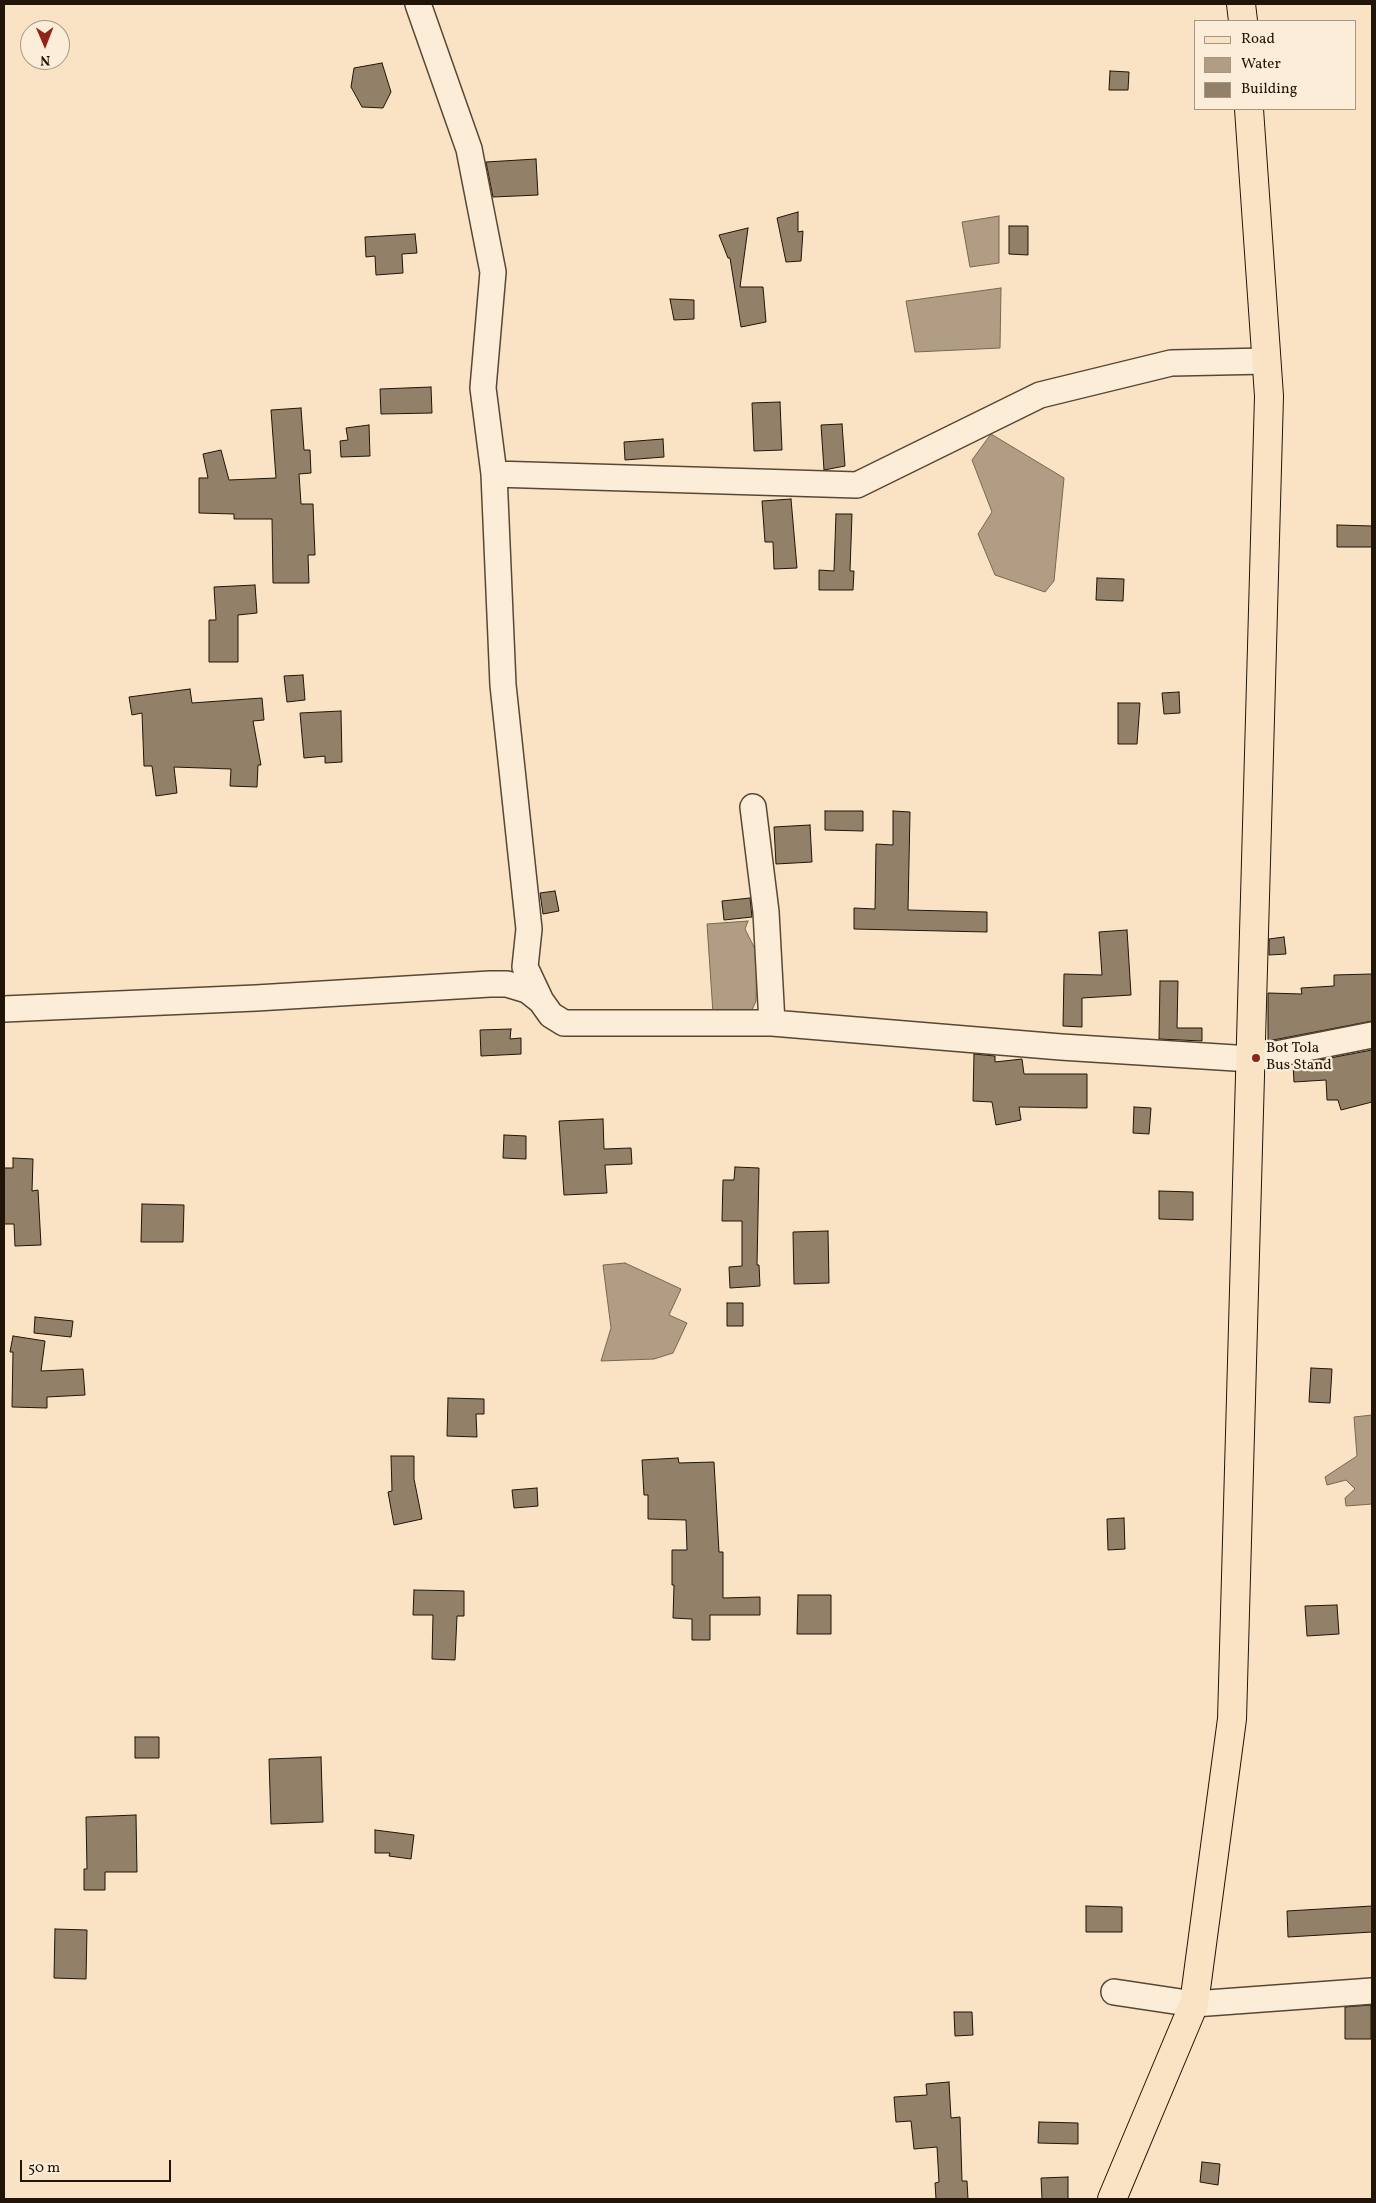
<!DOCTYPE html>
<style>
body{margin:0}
#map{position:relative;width:1376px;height:2203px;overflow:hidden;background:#fae3c4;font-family:Vollkorn,serif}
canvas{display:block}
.frame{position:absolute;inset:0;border:5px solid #211507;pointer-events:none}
.legend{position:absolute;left:1194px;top:20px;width:162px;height:90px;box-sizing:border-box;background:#fcedd9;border:1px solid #a49785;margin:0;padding:6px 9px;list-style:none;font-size:15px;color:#211507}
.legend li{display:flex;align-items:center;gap:10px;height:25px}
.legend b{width:25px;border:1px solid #a49785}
.north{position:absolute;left:20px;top:20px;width:50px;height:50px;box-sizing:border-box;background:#fcedd9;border:1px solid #a49785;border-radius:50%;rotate:179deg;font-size:14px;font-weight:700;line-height:20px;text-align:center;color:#211507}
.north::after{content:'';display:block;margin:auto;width:18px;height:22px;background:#8f2418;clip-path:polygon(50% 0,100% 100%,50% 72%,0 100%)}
.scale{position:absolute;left:20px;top:2160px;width:151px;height:22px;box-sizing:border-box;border:2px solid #211507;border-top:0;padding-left:6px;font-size:15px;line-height:18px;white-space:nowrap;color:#211507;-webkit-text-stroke:4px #fcedd9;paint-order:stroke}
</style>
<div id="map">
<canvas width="1376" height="2203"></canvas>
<div class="frame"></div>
<ul class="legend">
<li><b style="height:6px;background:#fae3c4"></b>Road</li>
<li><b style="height:14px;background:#b09d84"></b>Water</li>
<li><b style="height:14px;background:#928069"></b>Building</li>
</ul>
<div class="north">N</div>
<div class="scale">50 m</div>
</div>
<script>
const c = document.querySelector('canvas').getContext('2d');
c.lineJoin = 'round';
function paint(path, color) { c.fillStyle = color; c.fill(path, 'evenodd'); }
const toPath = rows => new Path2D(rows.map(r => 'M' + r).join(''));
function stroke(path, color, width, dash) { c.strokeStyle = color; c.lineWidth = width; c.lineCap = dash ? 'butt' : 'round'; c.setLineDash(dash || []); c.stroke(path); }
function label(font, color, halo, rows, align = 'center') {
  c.font = font + ' Vollkorn,serif'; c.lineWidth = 4.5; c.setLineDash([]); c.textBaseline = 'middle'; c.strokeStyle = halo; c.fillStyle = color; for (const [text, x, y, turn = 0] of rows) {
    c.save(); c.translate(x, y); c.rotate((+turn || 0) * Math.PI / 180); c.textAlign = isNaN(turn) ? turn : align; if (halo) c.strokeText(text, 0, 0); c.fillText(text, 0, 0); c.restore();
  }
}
const water = toPath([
 [999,216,999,263,970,267,962,222,999,216],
 [1001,288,1000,348,915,352,906,301,1001,288],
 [991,434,1064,478,1054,581,1045,592,995,575,978,534,992,512,972,460,991,434],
 [748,921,745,929,757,953,756,1001,752,1010,713,1013,707,924,748,921],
 [625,1263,681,1289,669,1315,687,1323,673,1353,654,1359,601,1361,611,1328,603,1265,625,1263],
 [1372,1415,1372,1504,1346,1506,1345,1498,1355,1489,1346,1480,1327,1485,1325,1477,1357,1456,1354,1417,1372,1415]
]);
paint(water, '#b09d84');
stroke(water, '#776752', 1);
const building = toPath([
 [382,63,391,92,383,108,362,107,351,87,354,68,382,63],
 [1110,71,1129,72,1128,90,1109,90,1110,71],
 [536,159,538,195,493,197,486,162,536,159],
 [798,212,798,232,803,231,801,261,786,262,777,218,798,212],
 [1009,226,1028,226,1028,255,1009,254,1009,226],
 [748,228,740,287,763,287,766,322,741,327,730,258,728,258,719,235,748,228],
 [415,234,417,253,402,254,403,273,376,275,375,256,366,257,365,237,415,234],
 [670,299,694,300,694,319,674,320,670,299],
 [431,387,432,413,381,414,380,389,431,387],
 [780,402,782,450,754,451,752,403,780,402],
 [301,408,304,450,310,450,311,473,299,474,301,504,313,504,315,555,308,555,309,583,273,583,272,519,234,519,234,514,199,513,199,478,208,478,203,454,221,450,229,480,276,478,271,410,301,408],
 [842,424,845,466,824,470,821,425,842,424],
 [369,425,370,456,341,457,340,441,348,440,346,428,369,425],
 [663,439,664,457,625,460,624,442,663,439],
 [791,499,797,568,774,569,773,542,765,542,762,501,791,499],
 [836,514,852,514,850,571,854,571,853,590,819,590,819,570,834,571,836,514],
 [1337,525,1372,526,1372,547,1337,547,1337,525],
 [1097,578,1124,579,1123,601,1096,600,1097,578],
 [255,585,257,613,238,615,238,662,209,662,209,620,216,620,214,587,255,585],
 [303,675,305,700,287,702,284,676,303,675],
 [190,689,192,703,262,698,264,720,253,721,261,765,258,765,257,787,230,786,231,769,174,767,177,793,156,796,152,766,144,766,142,713,132,715,129,697,190,689],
 [1179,692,1180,713,1164,714,1162,693,1179,692],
 [1118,703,1140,703,1137,744,1118,744,1118,703],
 [341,711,342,762,325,763,325,756,304,758,300,713,341,711],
 [825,811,863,811,863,831,825,830,825,811],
 [893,811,910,812,908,910,987,912,987,932,854,929,854,908,875,909,876,844,893,845,893,811],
 [810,825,812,862,776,864,774,827,810,825],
 [555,891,559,911,543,914,540,893,555,891],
 [750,898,752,917,724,920,722,901,750,898],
 [1127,930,1131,995,1082,998,1082,1027,1063,1026,1064,974,1102,975,1099,932,1127,930],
 [1284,937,1286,954,1269,955,1269,939,1284,937],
 [1372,974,1372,1021,1268,1041,1268,993,1302,994,1301,988,1334,986,1334,975,1372,974],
 [1160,981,1178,981,1177,1028,1202,1028,1202,1041,1159,1039,1160,981],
 [511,1029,510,1039,521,1038,521,1054,481,1056,480,1030,511,1029],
 [1372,1050,1372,1102,1341,1110,1338,1100,1327,1100,1326,1080,1294,1082,1293,1065,1372,1050],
 [974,1054,995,1056,995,1062,1022,1059,1024,1074,1087,1074,1087,1108,1019,1107,1021,1120,996,1125,992,1102,973,1101,974,1054],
 [1134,1107,1151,1108,1149,1134,1133,1133,1134,1107],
 [603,1119,604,1149,631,1148,632,1164,605,1165,607,1193,564,1195,559,1121,603,1119],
 [504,1135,526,1136,526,1159,503,1158,504,1135],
 [13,1158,33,1159,32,1191,38,1190,41,1245,15,1246,14,1224,4,1224,4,1168,13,1168,13,1158],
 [735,1167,759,1168,757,1265,759,1265,760,1286,730,1288,729,1267,742,1266,742,1221,722,1221,723,1180,734,1180,735,1167],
 [1159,1191,1193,1192,1193,1220,1159,1219,1159,1191],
 [142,1204,184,1205,183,1242,141,1242,142,1204],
 [828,1231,829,1283,794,1284,793,1232,828,1231],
 [727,1303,743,1303,743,1326,727,1326,727,1303],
 [35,1317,73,1321,71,1337,34,1333,35,1317],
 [13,1336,45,1341,41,1371,83,1369,85,1395,47,1397,47,1408,12,1407,13,1352,10,1352,13,1336],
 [1311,1368,1332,1369,1330,1403,1309,1402,1311,1368],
 [448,1398,484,1399,484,1414,476,1414,477,1437,447,1436,448,1398],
 [391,1456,414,1456,414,1479,422,1519,394,1525,388,1492,392,1491,391,1456],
 [678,1458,679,1463,714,1462,719,1552,723,1552,723,1598,760,1597,760,1615,710,1615,710,1640,692,1640,692,1619,673,1618,674,1585,672,1585,672,1550,687,1550,686,1520,648,1519,648,1495,644,1495,642,1460,678,1458],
 [537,1488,538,1506,514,1508,512,1490,537,1488],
 [1124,1518,1125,1549,1108,1550,1107,1519,1124,1518],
 [414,1590,464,1591,464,1616,457,1616,455,1660,432,1659,433,1615,413,1615,414,1590],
 [798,1595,831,1595,831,1634,797,1634,798,1595],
 [1337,1605,1339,1634,1307,1636,1305,1606,1337,1605],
 [135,1737,159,1737,159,1758,135,1758,135,1737],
 [321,1757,323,1822,271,1824,269,1759,321,1757],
 [136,1815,137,1872,105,1872,105,1890,84,1890,84,1869,87,1869,86,1817,136,1815],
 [375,1830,414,1835,411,1859,389,1856,390,1853,375,1853,375,1830],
 [1086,1906,1122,1907,1122,1932,1086,1932,1086,1906],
 [1372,1906,1372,1932,1288,1937,1287,1911,1372,1906],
 [55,1929,87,1930,86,1979,54,1978,55,1929],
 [1371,2005,1371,2039,1345,2039,1345,2007,1371,2005],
 [954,2012,972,2012,973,2035,955,2036,954,2012],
 [949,2082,951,2118,960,2117,962,2181,967,2181,968,2199,936,2199,935,2183,939,2182,937,2147,914,2149,911,2121,896,2122,894,2097,927,2095,926,2084,949,2082],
 [1039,2122,1078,2123,1078,2144,1038,2143,1039,2122],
 [1202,2162,1220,2164,1218,2185,1200,2182,1202,2162],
 [1068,2177,1068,2199,1042,2199,1041,2178,1068,2177]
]);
paint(building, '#928069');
stroke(building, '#211507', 1);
const minor = toPath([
 [418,4,469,149,493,272,483,388,494,474,503,685,529,929,525,967,541,1001],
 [494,474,857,485,1040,395,1171,363,1267,361],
 [753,807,766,912,772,1023],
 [4,1009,256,998,490,984,507,984,527,990,541,1001,551,1015,564,1023,772,1023,1061,1047,1251,1059,1372,1035],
 [1114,1992,1194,2004,1372,1991]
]);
const major = toPath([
 [1241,4,1243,21],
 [1112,2199,1194,2004,1232,1719,1269,396,1249,109]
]);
stroke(minor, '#574836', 28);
stroke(major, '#211507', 30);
stroke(minor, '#fcedd9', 25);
stroke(major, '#fae3c4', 28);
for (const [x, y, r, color] of [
 [1256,1058,5,"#8f2418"]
]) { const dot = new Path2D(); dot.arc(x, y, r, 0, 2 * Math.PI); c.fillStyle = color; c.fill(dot); stroke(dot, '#fcedd9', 2); }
label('15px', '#211507', '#fcedd9', [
 ["Bot Tola",1266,1049],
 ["Bus Stand",1266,1066]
], 'left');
</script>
